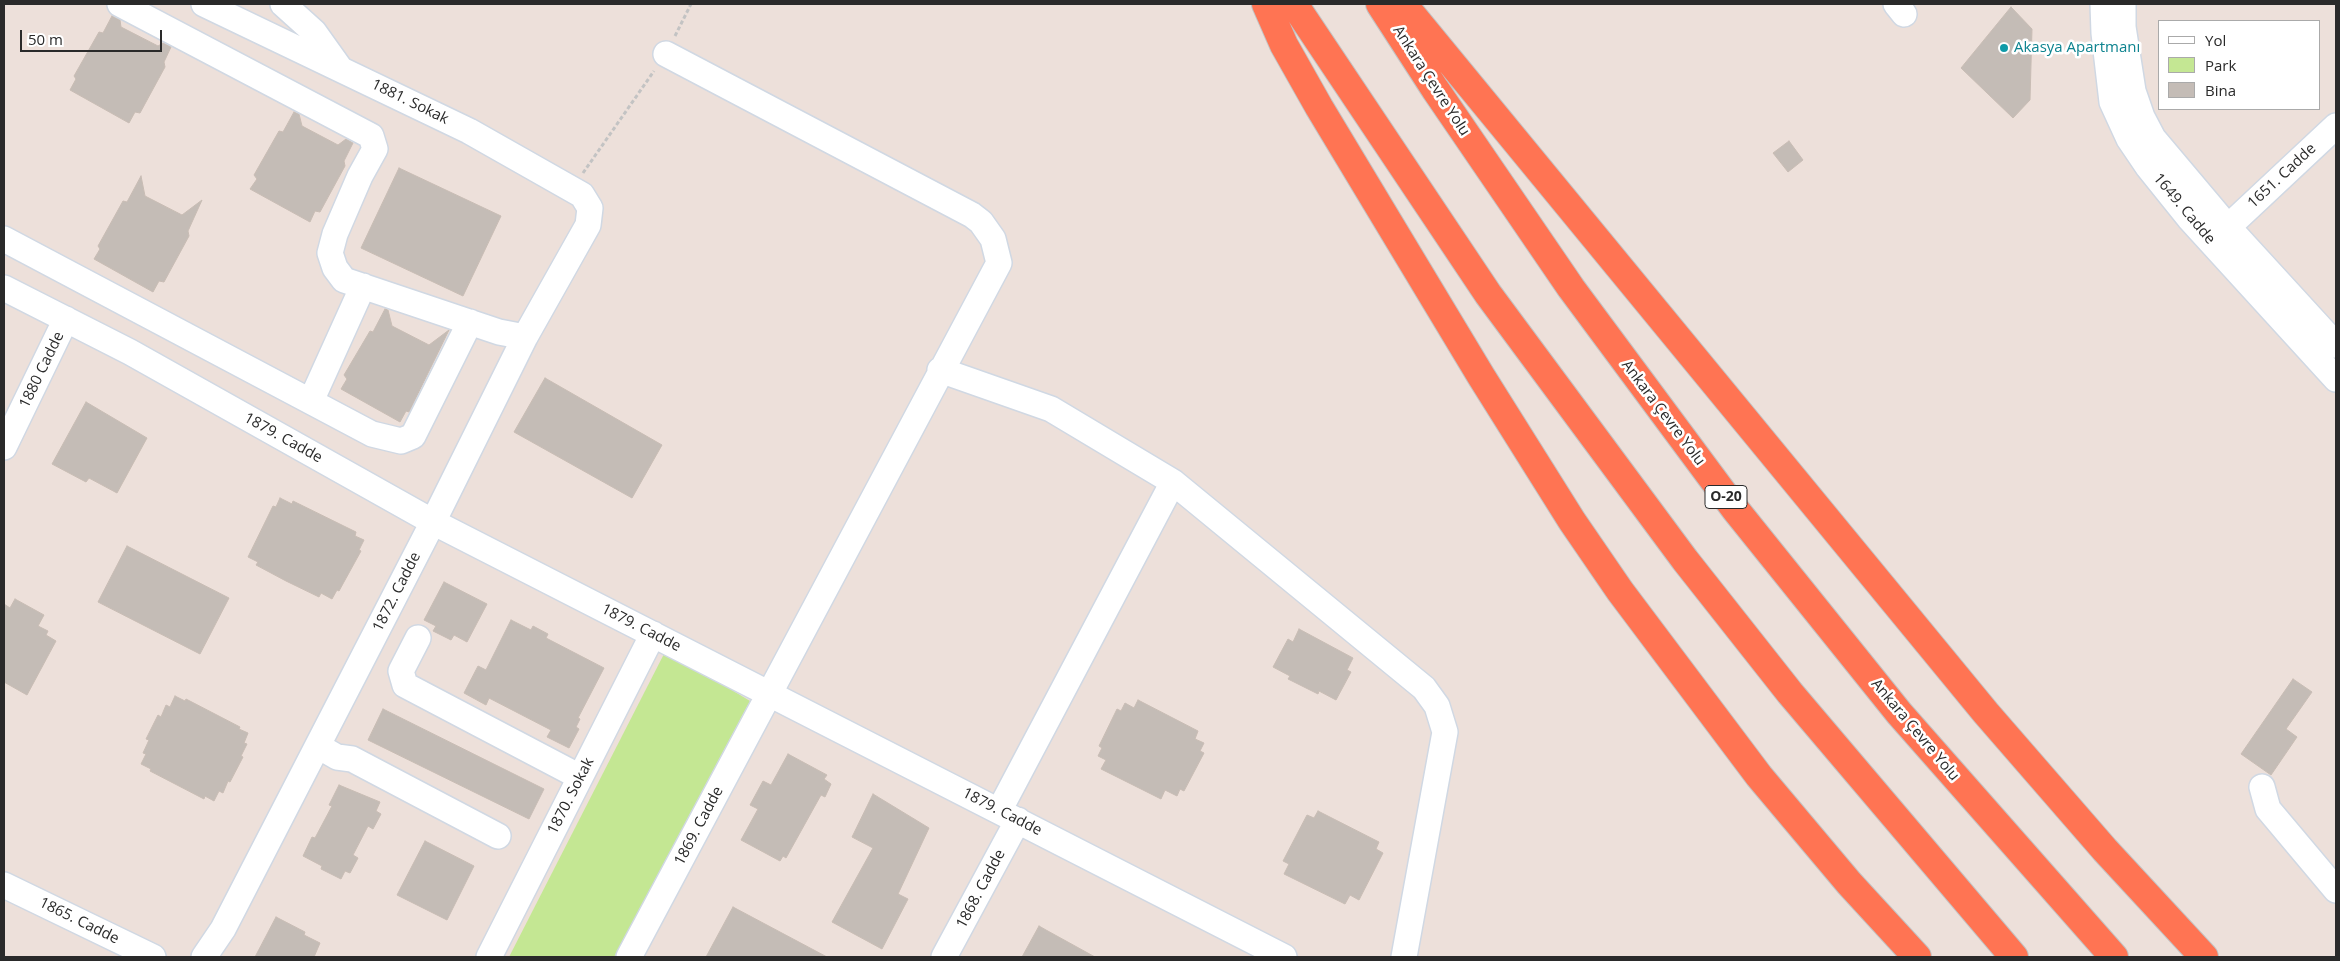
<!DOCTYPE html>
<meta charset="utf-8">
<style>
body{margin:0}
#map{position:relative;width:2340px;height:961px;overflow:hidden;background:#ede0da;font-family:"Open Sans",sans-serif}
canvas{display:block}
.frame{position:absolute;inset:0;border:5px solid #2a2a2a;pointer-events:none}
.legend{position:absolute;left:2158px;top:20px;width:162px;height:90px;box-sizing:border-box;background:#fff;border:1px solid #aaa;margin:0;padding:6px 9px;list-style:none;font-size:15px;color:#2a2a2a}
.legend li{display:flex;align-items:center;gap:10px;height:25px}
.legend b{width:25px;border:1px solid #aaa}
.scale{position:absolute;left:20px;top:30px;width:142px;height:22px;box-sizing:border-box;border:2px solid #2a2a2a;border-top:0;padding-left:6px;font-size:15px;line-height:18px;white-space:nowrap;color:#2a2a2a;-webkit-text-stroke:4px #fff;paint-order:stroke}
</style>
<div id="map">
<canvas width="2340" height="961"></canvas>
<div class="frame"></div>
<ul class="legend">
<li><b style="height:6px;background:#fff"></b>Yol</li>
<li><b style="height:14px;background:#c4e793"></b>Park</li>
<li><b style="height:14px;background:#c4bcb6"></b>Bina</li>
</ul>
<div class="scale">50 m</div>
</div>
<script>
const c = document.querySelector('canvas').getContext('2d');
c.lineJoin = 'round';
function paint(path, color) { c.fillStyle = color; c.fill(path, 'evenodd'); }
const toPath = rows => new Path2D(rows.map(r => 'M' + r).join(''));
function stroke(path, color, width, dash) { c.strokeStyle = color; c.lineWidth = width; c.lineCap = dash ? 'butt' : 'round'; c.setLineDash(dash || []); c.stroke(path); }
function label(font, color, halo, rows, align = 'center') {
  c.font = font + ' "Open Sans",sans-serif'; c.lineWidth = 5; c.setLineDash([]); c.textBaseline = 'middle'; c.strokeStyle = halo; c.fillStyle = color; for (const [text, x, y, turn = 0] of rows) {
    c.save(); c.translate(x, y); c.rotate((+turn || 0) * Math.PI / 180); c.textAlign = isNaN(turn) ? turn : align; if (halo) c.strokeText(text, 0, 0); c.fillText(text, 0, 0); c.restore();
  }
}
paint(toPath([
 [666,650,750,701,614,957,509,957]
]), '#c4e793');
const building = toPath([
 [2011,7,2032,29,2030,100,2013,118,1961,68,2011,7],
 [112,16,120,20,121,27,158,46,163,43,171,47,164,62,165,67,140,113,135,112,129,123,70,90,76,79,74,76,99,32,103,33,112,16],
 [294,112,299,114,302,126,338,145,346,139,353,143,344,161,345,166,320,212,315,211,310,222,250,189,257,179,254,175,279,131,283,132,294,112],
 [1789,141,1803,160,1788,172,1773,153,1789,141],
 [399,168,501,216,463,296,361,248,399,168],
 [141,176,145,196,182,215,202,200,188,231,189,236,164,282,159,281,153,292,94,259,100,249,98,246,123,201,127,202,141,176],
 [385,309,388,310,392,326,429,345,449,330,409,412,406,411,400,422,341,389,347,379,344,375,370,331,373,332,385,309],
 [545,378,662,445,632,498,514,432,545,378],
 [86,402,147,438,117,493,89,478,86,482,52,464,86,402],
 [280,498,292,504,293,501,356,532,355,536,364,540,359,550,361,551,339,591,337,590,332,599,321,593,319,597,286,581,256,565,258,562,248,557,273,506,276,507,280,498],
 [127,546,229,598,200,654,98,602,127,546],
 [444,582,487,604,467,642,454,635,451,640,433,631,436,626,424,620,444,582],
 [15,599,44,615,38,626,48,631,46,635,56,641,27,695,4,682,4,604,10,608,15,599],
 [511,620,531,630,533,626,548,634,546,638,604,668,578,718,580,719,576,727,579,729,569,748,547,737,551,730,489,698,486,705,464,693,478,666,486,670,511,620],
 [1299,629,1353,658,1347,670,1351,672,1336,700,1319,691,1318,694,1288,679,1290,676,1273,667,1288,639,1293,642,1299,629],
 [2293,679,2312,692,2286,729,2297,737,2271,775,2241,754,2293,679],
 [175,696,185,701,186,699,240,727,239,729,248,733,244,743,247,744,241,756,243,757,230,782,228,781,223,793,219,791,214,801,205,796,204,799,150,771,151,769,141,764,146,754,143,753,149,740,146,739,158,715,161,717,166,705,170,707,175,696],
 [1138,700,1198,731,1195,739,1204,743,1200,751,1204,753,1184,791,1180,789,1177,796,1165,790,1161,799,1101,769,1106,760,1098,756,1102,748,1099,746,1117,709,1121,711,1125,703,1134,708,1138,700],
 [383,709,544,789,529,819,368,740,383,709],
 [788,754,827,775,824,779,831,784,825,797,821,795,786,858,783,856,780,861,741,840,758,809,750,805,763,781,771,785,788,754],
 [339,785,380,802,376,811,381,814,373,829,368,826,353,855,358,858,350,873,345,871,341,879,321,869,322,866,303,856,312,837,315,838,332,806,329,805,339,785],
 [873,794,929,828,898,894,908,899,882,949,832,922,873,848,852,837,873,794],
 [1318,811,1379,842,1376,849,1383,853,1359,900,1350,895,1345,904,1284,874,1289,864,1283,861,1307,815,1314,818,1318,811],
 [425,841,474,866,447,920,397,895,425,841],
 [733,907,827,957,706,957,733,907],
 [276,917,305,932,304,935,320,943,314,957,255,957,276,917],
 [1039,926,1046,930,1095,957,1022,957,1039,926]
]);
paint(building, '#c4bcb6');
stroke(building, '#c8bcb4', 1);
const minor = toPath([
 [120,4,371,136,375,149,360,176,335,234,330,253,335,268,344,280,499,332,525,337],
 [283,4,314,32,339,67],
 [1896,4,1904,14],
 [2103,4,2104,33,2112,102,2129,139,2148,167,2189,218,2336,379],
 [2123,4,2123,27,2133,91,2142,117,2153,138,2228,227,2336,345],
 [2228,227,2336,126],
 [4,239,372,434,401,441,413,436,470,322],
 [4,288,130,352,433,522,1284,957],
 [940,370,1051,409,1173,482,1424,688,1437,706,1445,732,1404,957],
 [311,401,363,286],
 [4,447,66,319],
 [418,638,401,671,405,685,580,777],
 [318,746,337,757,352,759,498,836],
 [2262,787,2268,809,2336,890],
 [999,811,1173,482],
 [4,885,153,957],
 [204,957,223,929,433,522,525,337,588,225,590,208,582,195,469,131,204,4],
 [489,957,653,634],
 [629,957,999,263,993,239,981,222,972,215,666,54],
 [944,957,1018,820]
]);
const highway = toPath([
 [1266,4,1284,45,1319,107,1481,376,1572,521,1620,591,1759,776,1849,883,1917,957],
 [1294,4,1488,294,1685,560,1790,693,2014,957],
 [1380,4,1435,89,1571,288,1735,509,1899,713,2114,957],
 [1403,4,1986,713,2105,850,2204,957]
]);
stroke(minor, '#d0d8e3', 28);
stroke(highway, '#c3c3c3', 30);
stroke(toPath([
 [675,36,691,4],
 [583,173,654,71]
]), '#c3c3c3', 3, [4, 2.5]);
stroke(minor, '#fff', 25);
stroke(highway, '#ff7453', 28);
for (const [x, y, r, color] of [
 [2004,48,5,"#0f9aa8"]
]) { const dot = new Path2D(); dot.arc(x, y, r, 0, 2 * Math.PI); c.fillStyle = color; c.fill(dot); stroke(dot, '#fff', 2); }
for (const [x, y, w] of [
 [1726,497,42]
]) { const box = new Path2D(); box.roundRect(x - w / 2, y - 11.5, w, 23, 4); c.fillStyle = '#fff'; c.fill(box); stroke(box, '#2a2a2a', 1); }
label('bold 14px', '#2a2a2a', null, [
 ["O-20",1726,497]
]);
label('15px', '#0d838f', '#fff', [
 ["Akasya Apartmanı",2014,48]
], 'left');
label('15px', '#2a2a2a', '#fff', [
 ["Ankara Çevre Yolu",1431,81,57],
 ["1881. Sokak",410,102,26],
 ["1651. Cadde",2282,176,-43],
 ["1649. Cadde",2184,209,50],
 ["1880 Cadde",42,370,-64],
 ["Ankara Çevre Yolu",1663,413,53],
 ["1879. Cadde",283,438,29],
 ["1872. Cadde",397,592,-63],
 ["1879. Cadde",641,628,27],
 ["Ankara Çevre Yolu",1915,730,50],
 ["1870. Sokak",571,796,-63],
 ["1879. Cadde",1002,812,27],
 ["1869. Cadde",699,826,-62],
 ["1868. Cadde",981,889,-62],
 ["1865. Cadde",79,921,26]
]);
</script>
